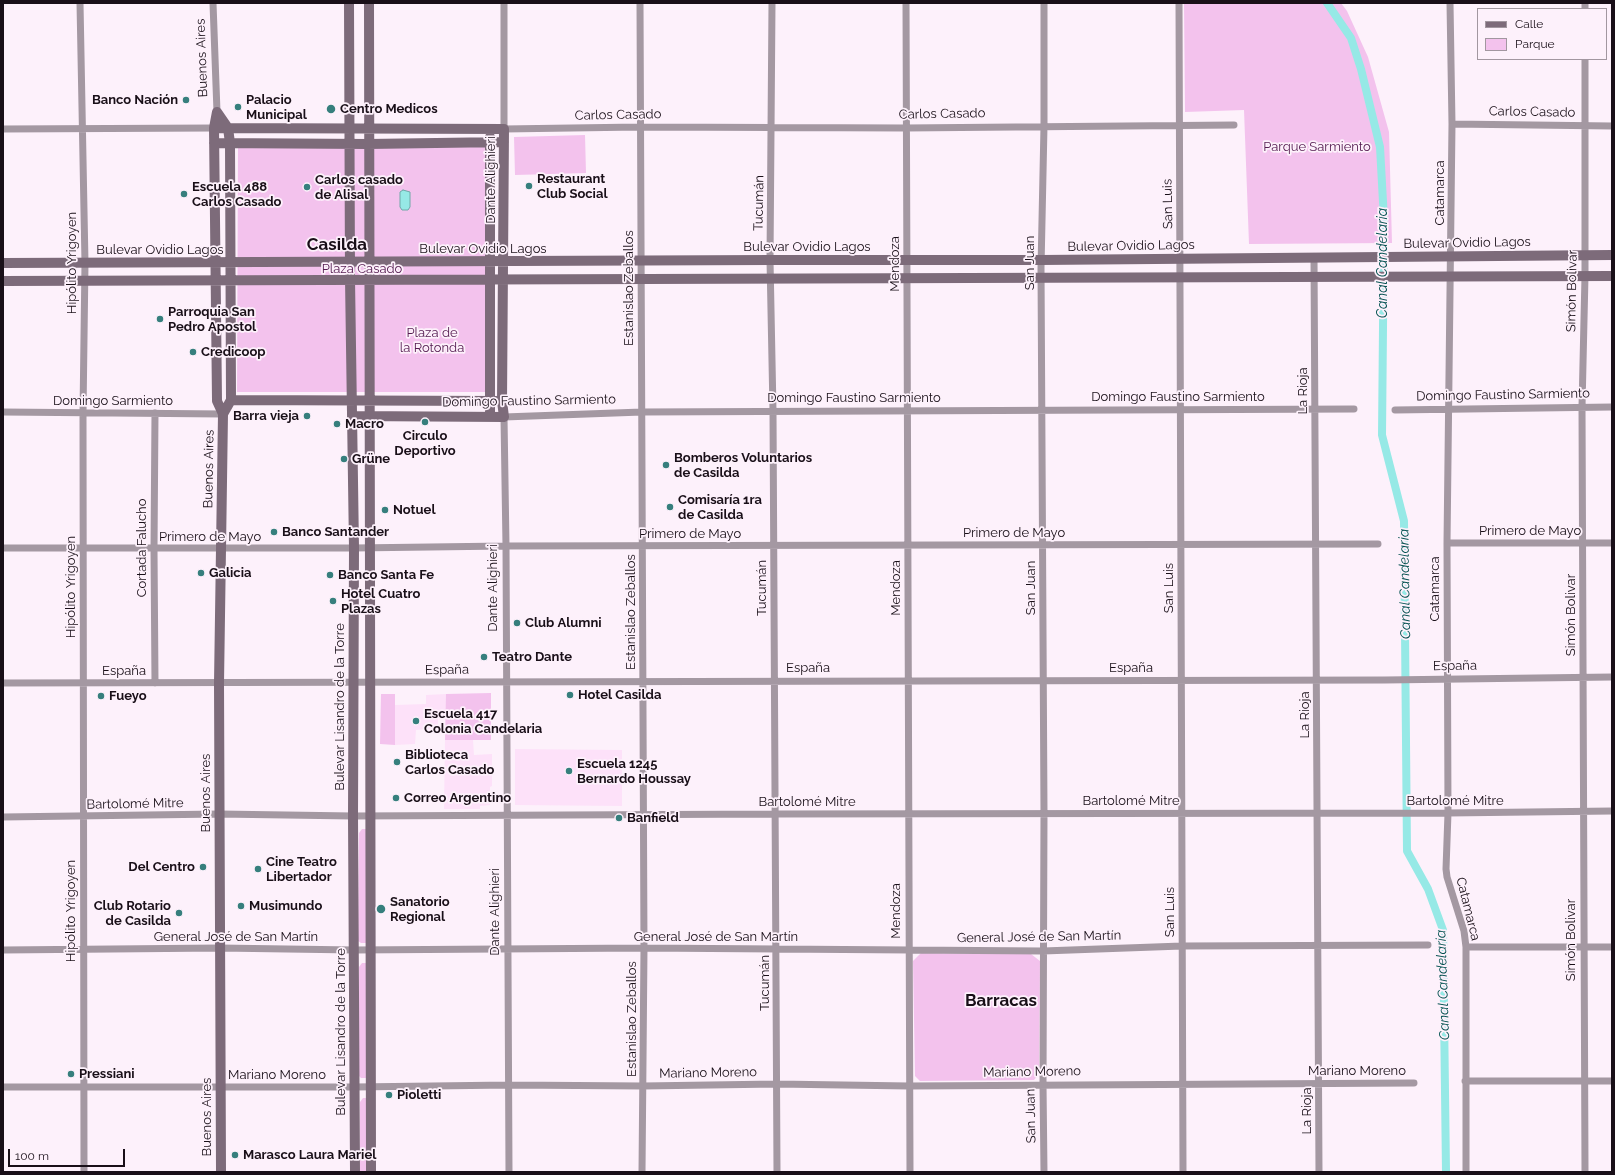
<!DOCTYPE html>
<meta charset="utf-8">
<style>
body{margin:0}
#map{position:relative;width:1615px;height:1175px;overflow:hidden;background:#fdf1fb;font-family:Raleway,sans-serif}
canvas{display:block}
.frame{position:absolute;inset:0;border:4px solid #190f18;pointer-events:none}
.legend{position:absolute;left:1477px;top:8px;width:130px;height:52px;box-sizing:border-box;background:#fdf1fb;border:1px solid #a297a0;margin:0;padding:5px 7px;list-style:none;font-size:12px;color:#190f18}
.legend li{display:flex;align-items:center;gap:8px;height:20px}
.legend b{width:20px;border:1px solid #a297a0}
.scale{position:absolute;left:8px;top:1149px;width:117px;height:18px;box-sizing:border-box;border:2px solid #190f18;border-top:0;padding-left:5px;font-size:12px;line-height:14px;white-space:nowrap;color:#190f18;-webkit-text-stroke:3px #fdf1fb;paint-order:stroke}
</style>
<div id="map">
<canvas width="1615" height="1175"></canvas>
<div class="frame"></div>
<ul class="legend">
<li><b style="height:5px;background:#7d6b7a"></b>Calle</li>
<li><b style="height:11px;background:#f3c2ed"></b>Parque</li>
</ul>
<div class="scale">100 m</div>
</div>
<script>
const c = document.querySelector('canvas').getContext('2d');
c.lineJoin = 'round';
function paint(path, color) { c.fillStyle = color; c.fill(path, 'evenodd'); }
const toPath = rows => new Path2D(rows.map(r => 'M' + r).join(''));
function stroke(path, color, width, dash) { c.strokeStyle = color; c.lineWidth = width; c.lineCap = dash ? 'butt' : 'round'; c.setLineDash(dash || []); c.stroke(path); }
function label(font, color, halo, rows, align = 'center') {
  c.font = font + ' Raleway,sans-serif'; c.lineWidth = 3.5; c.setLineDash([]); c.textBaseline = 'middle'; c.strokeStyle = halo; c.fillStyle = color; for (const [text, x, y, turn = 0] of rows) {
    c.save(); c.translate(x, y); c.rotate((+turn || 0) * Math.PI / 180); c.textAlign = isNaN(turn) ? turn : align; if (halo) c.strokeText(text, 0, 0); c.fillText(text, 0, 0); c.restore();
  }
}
paint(toPath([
 [446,694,446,713,438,713,438,728,416,730,415,744,395,745,395,705,426,704,426,695],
 [445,740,473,740,474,755,492,754,492,786,490,787,490,805,480,806,480,809,444,809],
 [515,749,622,750,622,806,515,805]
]), '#fde1f9');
paint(toPath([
 [1184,3,1341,3,1347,11,1368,57,1389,132,1392,243,1249,244,1244,110,1185,112],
 [585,135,586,173,515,175,514,137],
 [238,146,487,146,487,392,237,392],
 [491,693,491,740,445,740,446,694],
 [381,694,395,694,395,745,380,744],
 [362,829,367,829,366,943,361,943,358,941,359,833],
 [921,953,1031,954,1040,961,1039,1074,1034,1080,920,1081,915,1076,913,961],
 [362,963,367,963,368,1074,366,1078,361,1078,358,1075,359,967],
 [363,1098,368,1098,370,1172,360,1172,360,1102]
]), '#f3c2ed');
const water = toPath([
 [403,190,410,192,410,207,408,210,402,210,400,207,400,192,403,190]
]);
paint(water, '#96e9e6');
stroke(water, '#70a8a8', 1);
stroke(toPath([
 [1327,3,1351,38,1361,69,1380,147,1384,220,1382,435,1404,521,1407,851,1428,889,1443,930,1446,1172]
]), '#96e9e6', 8);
stroke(toPath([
 [80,3,85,263,83,413,84,1172],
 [213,3,217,112],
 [504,3,504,129,639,127,906,128,1234,125],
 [640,3,644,948,642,1172],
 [772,3,770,260,773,411,777,1172],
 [906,3,910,1172],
 [1044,3,1044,126,1041,268,1044,813,1043,1084,1044,1172],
 [1179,3,1183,1172],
 [1450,3,1452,124,1447,543,1448,813,1446,869,1447,877,1464,931,1466,947,1466,1172],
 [1585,3,1585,9],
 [1585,59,1585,276,1582,407,1585,1172],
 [1452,124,1612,126],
 [3,129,214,128],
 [1314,258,1319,1172],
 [1395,410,1612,407],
 [3,412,223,414],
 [1447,543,1612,543],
 [3,548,354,548,506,546,1378,544],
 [3,683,1385,680,1612,677],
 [155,683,154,549,155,413],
 [3,817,219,814,353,816,775,814,1448,813,1612,811],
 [1466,947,1612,947],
 [3,950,220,948,354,950,644,948,1043,951,1182,946,1428,945],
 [1465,1081,1612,1081],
 [3,1087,355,1087,509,1085,643,1086,777,1084,909,1086,1414,1083],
 [509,1172,506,546,504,417,642,412,1354,409]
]), '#a498a2', 7);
stroke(toPath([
 [349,3,350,279,354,548,353,816,355,1172],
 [369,3,371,1172],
 [217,112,214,128,217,401,223,414,219,683,221,1172],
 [217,112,228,128,230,143,231,400,223,414],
 [214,128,504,129,502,401,504,417,353,416],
 [490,137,490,416],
 [214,143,368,144,504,142],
 [3,263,770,260,1041,260,1612,255],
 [3,281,1612,276],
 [231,400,496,401]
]), '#7d6b7a', 10);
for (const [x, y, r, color] of [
 [186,100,4,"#367f7d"],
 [238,107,4,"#367f7d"],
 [331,109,5,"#367f7d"],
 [529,186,4,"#367f7d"],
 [307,187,4,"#367f7d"],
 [184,194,4,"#367f7d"],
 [160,319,4,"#367f7d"],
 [193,352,4,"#367f7d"],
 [307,416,4,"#367f7d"],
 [425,422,4,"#367f7d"],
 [337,424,4,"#367f7d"],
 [344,459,4,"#367f7d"],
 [666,465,4,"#367f7d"],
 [670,507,4,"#367f7d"],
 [385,510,4,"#367f7d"],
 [274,532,4,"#367f7d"],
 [201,573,4,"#367f7d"],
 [330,575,4,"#367f7d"],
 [333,601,4,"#367f7d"],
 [517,623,4,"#367f7d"],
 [484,657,4,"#367f7d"],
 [570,695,4,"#367f7d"],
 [101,696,4,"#367f7d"],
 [416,721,4,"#367f7d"],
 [397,762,4,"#367f7d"],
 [569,771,4,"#367f7d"],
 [396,798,4,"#367f7d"],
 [619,818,4,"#367f7d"],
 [203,867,4,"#367f7d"],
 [258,869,4,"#367f7d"],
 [241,906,4,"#367f7d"],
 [381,909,5,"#367f7d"],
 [179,913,4,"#367f7d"],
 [71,1074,4,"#367f7d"],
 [389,1095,4,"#367f7d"],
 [235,1155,4,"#367f7d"]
]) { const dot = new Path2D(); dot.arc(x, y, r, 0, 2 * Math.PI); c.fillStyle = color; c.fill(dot); stroke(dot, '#fdf1fb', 1.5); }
label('13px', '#190f18', '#fdf1fb', [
 ["Buenos Aires",202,58,-92],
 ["Carlos Casado",1532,112,1],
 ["Carlos Casado",942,114,-1],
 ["Carlos Casado",618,115,-1],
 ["Dante Alighieri",491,180,-90],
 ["Catamarca",1440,193,-90],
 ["Tucumán",759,203,-89],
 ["San Luis",1168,204,-91],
 ["Bulevar Ovidio Lagos",1467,243,-1],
 ["Bulevar Ovidio Lagos",1131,246,-1],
 ["Bulevar Ovidio Lagos",807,247],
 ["Bulevar Ovidio Lagos",483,249],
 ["Bulevar Ovidio Lagos",160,250],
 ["Hipólito Yrigoyen",72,263,-90],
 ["San Juan",1030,263,-90],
 ["Mendoza",895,264,-90],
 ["Estanislao Zeballos",629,288,-90],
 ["Simón Bolivar",1572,291,-89],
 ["La Rioja",1303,391,-90],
 ["Domingo Faustino Sarmiento",1503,395,-1],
 ["Domingo Faustino Sarmiento",1178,397],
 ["Domingo Faustino Sarmiento",854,398],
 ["Domingo Sarmiento",113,401],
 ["Domingo Faustino Sarmiento",529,401,-1],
 ["Buenos Aires",209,469,-89],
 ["Primero de Mayo",1530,531],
 ["Primero de Mayo",1014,533],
 ["Primero de Mayo",690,534],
 ["Primero de Mayo",210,537],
 ["Cortada Falucho",142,548,-90],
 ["Hipólito Yrigoyen",71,587,-90],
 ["Dante Alighieri",493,588,-90],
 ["Tucumán",762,588,-90],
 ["Mendoza",896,588,-90],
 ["San Juan",1031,588,-90],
 ["San Luis",1169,588,-90],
 ["Catamarca",1435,589,-90],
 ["Estanislao Zeballos",631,612,-90],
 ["Simón Bolivar",1571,615,-90],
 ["España",1455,666,-1],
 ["España",808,668],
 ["España",1131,668],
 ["España",447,670,-1],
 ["España",124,671],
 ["Bulevar Lisandro de la Torre",340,707,-90],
 ["La Rioja",1305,715,-90],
 ["Buenos Aires",206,793,-90],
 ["Bartolomé Mitre",1131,801],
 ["Bartolomé Mitre",1455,801],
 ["Bartolomé Mitre",807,802],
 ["Bartolomé Mitre",135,804,-1],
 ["Catamarca",1468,909,76],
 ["Hipólito Yrigoyen",71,911,-90],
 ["Mendoza",896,911,-90],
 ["Dante Alighieri",495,912,-90],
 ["San Luis",1170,912,-90],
 ["General José de San Martín",236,937],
 ["General José de San Martín",716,937],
 ["General José de San Martín",1039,937,-1],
 ["Simón Bolivar",1571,940,-90],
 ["Tucumán",765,983,-90],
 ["Estanislao Zeballos",632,1019,-90],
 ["Bulevar Lisandro de la Torre",341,1032,-90],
 ["Mariano Moreno",1357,1071],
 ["Mariano Moreno",1032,1072,-1],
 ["Mariano Moreno",708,1073,-1],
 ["Mariano Moreno",277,1075],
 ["La Rioja",1307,1111,-90],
 ["San Juan",1031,1116,-91],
 ["Buenos Aires",207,1117,-90]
]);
label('bold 13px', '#190f18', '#fdf1fb', [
 ["Banco Nación",178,100,"right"],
 ["Palacio",246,100],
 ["Municipal",246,115],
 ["Centro Medicos",340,109],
 ["Restaurant",537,179],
 ["Club Social",537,194],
 ["Carlos casado",315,180],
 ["de Alisal",315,195],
 ["Escuela 488",192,187],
 ["Carlos Casado",192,202],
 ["Parroquia San",168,312],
 ["Pedro Apostol",168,327],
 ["Credicoop",201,352],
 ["Barra vieja",299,416,"right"],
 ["Macro",345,424],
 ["Circulo",425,436,"center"],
 ["Deportivo",425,451,"center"],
 ["Bomberos Voluntarios",674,458],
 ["de Casilda",674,473],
 ["Grüne",352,459],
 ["Comisaría 1ra",678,500],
 ["de Casilda",678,515],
 ["Notuel",393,510],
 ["Banco Santander",282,532],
 ["Galicia",209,573],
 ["Banco Santa Fe",338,575],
 ["Hotel Cuatro",341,594],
 ["Plazas",341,609],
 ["Club Alumni",525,623],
 ["Teatro Dante",492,657],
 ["Hotel Casilda",578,695],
 ["Fueyo",109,696],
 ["Escuela 417",424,714],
 ["Colonia Candelaria",424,729],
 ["Biblioteca",405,755],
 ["Carlos Casado",405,770],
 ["Escuela 1245",577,764],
 ["Bernardo Houssay",577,779],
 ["Correo Argentino",404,798],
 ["Banfield",627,818],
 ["Cine Teatro",266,862],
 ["Libertador",266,877],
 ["Del Centro",195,867,"right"],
 ["Sanatorio",390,902],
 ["Regional",390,917],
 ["Club Rotario",171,906,"right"],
 ["de Casilda",171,921,"right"],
 ["Musimundo",249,906],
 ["Pressiani",79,1074],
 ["Pioletti",397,1095],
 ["Marasco Laura Mariel",243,1155]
], 'left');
label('13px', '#541a50', '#fdf1fb', [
 ["Parque Sarmiento",1317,147],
 ["Plaza Casado",362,269],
 ["Plaza de",432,333],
 ["la Rotonda",432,348]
]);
label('italic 14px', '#00504f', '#fdf1fb', [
 ["Canal Candelaria",1383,263,-90],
 ["Canal Candelaria",1405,584,-91],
 ["Canal Candelaria",1443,985,-92]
]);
label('bold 17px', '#190f18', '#fdf1fb', [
 ["Casilda",337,245],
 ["Barracas",1001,1001]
]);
</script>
